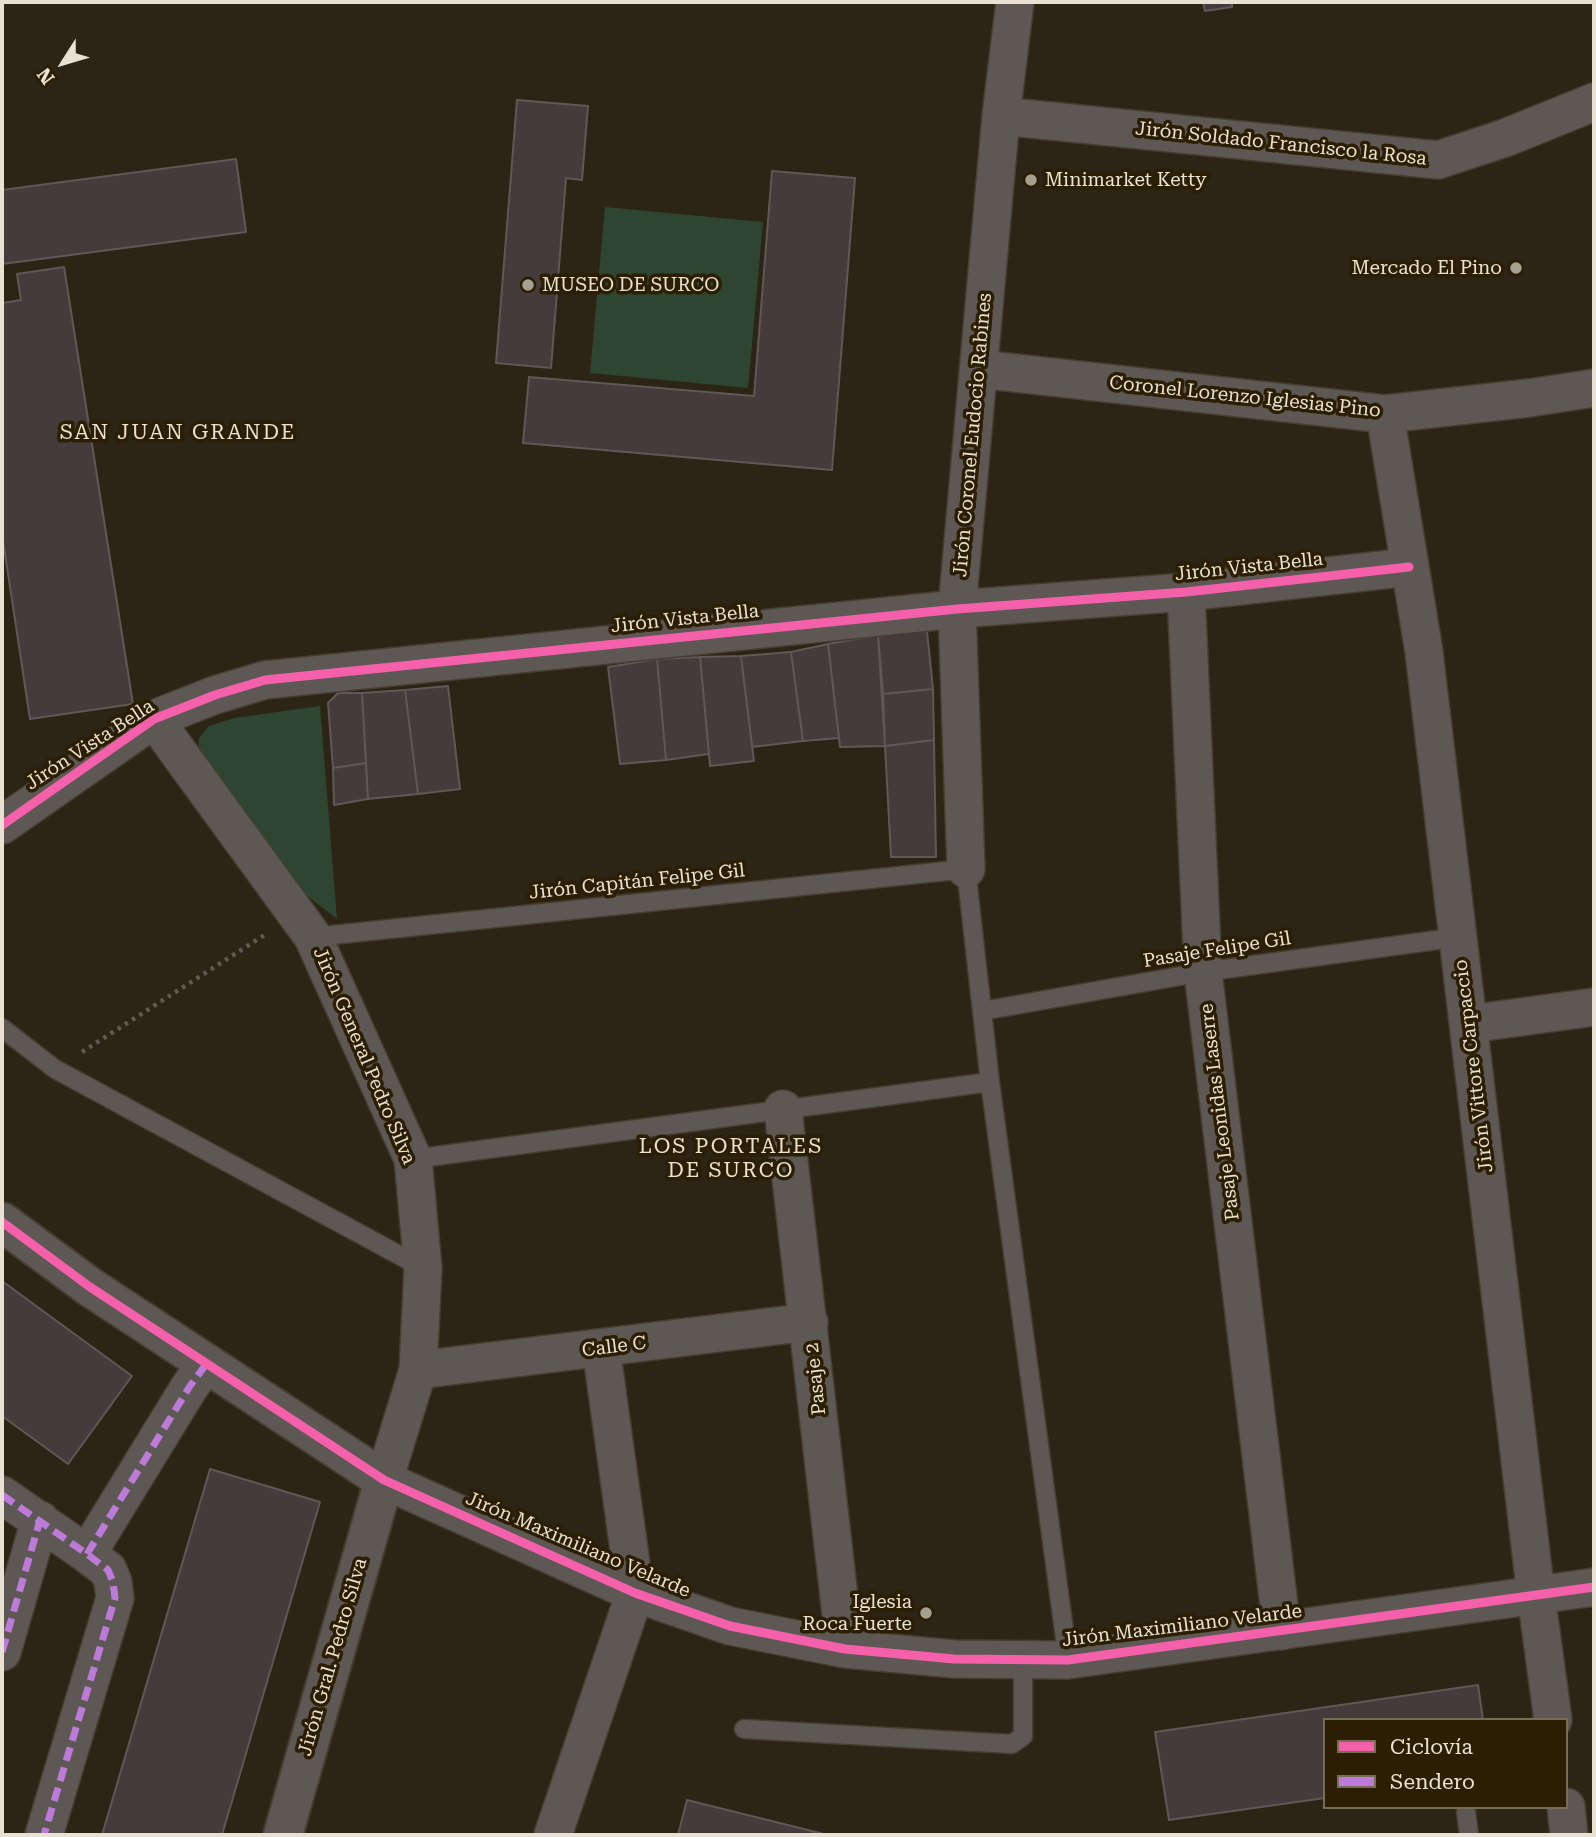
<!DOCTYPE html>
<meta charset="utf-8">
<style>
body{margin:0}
#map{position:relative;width:1596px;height:1837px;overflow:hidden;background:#2c2415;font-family:"Roboto Serif",serif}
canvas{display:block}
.frame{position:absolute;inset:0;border:4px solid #e9e1d1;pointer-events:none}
.legend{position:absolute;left:1323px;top:1718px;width:245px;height:91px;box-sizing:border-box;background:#2b1e03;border:2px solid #776c55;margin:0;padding:9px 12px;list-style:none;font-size:21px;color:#e9e1d1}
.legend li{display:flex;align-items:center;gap:14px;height:35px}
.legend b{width:35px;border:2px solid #776c55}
.north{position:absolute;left:28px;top:28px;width:70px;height:70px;-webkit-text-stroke:5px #2b1e03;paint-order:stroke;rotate:233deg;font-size:19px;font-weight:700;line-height:28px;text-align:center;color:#e9e1d1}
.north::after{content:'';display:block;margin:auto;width:24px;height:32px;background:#e9e1d1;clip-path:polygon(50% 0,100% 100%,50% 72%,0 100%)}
</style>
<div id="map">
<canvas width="1596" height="1837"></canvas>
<div class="frame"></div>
<ul class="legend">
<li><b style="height:9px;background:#f560ab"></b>Ciclovía</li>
<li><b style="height:9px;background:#bd7bd9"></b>Sendero</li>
</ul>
<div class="north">N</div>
</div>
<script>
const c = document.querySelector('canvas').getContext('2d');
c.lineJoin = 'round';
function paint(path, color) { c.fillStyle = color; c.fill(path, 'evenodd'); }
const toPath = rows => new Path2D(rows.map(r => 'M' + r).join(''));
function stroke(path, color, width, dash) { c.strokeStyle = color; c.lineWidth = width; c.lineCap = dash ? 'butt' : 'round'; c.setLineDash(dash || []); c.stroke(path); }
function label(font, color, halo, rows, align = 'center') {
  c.font = font + ' "Roboto Serif",serif'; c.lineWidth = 7; c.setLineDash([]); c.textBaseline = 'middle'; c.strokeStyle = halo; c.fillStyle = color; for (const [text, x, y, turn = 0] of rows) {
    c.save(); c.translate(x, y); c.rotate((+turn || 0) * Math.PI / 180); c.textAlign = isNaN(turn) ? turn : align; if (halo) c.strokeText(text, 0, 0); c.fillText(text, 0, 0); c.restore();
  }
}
paint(toPath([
 [605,207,763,222,748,388,590,373],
 [320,706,337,919,291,883,198,760,199,738,209,726,234,718]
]), '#2e4631');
const building = toPath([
 [1203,2,1232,2,1232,7,1205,11,1203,2],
 [517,100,588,106,582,180,566,178,551,368,496,363,517,100],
 [236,159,246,232,2,264,2,190,236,159],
 [772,171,855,178,832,470,523,443,529,377,754,396,772,171],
 [64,267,133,704,30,719,2,534,2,303,21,300,17,274,64,267],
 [927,631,933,689,883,694,878,635,927,631],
 [878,635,885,746,840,747,828,644,878,635],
 [828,644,839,738,803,741,791,652,828,644],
 [791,652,803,741,752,747,741,656,791,652],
 [741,656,754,761,710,766,700,657,741,656],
 [700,657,709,754,666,760,657,659,700,657],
 [657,659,666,760,620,764,608,667,657,659],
 [448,686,460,789,418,794,405,690,448,686],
 [933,689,934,740,885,746,883,694,933,689],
 [405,690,418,794,368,799,362,693,405,690],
 [338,693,362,693,366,763,333,768,328,703,338,693],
 [934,740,936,857,891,857,885,746,934,740],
 [366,763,368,799,334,805,333,768,366,763],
 [2,1281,132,1376,68,1464,2,1416,2,1281],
 [210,1469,320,1502,222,1835,102,1835,210,1469],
 [1478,1685,1483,1720,1325,1720,1325,1798,1169,1820,1155,1732,1478,1685],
 [687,1800,828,1835,678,1835,687,1800]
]);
paint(building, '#453b3a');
stroke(building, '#605856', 2);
const service = toPath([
 [313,937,966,869,990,1082,1068,1660],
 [982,1011,1203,972,1459,937],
 [2,1028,55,1069,423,1268],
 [413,1159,990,1082],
 [744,1729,1012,1744,1023,1736,1023,1659],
 [1466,1812,1469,1835]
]);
const minor = toPath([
 [1001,116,1438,160,1505,138,1594,102],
 [979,369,1385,414,1529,398,1594,388],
 [1385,414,1424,652,1536,1595,1553,1720],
 [1186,592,1203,972,1282,1631],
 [154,719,313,937,413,1159,423,1268,418,1370,384,1480,635,1593,730,1626,845,1649,954,1659,1068,1660,1594,1587],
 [2,825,154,719,215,695,265,680,957,609,1186,592,1409,567],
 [966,869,957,609,1001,116,1015,2],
 [1469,1024,1594,1007],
 [783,1109,845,1649],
 [418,1370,809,1322],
 [2,1495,87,1554,108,1570,113,1582,115,1598,44,1835],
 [87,1554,190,1386,207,1363],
 [2,1652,40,1520],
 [1566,1807,1569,1835],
 [553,1835,635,1593,601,1348]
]);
const tertiary = toPath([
 [2,1222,90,1287,384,1480,283,1835]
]);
stroke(service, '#453e31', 21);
stroke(minor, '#453e31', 40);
stroke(tertiary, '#453e31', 42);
stroke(toPath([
 [82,1052,266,934]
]), '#5f5a53', 4.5, [3.5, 5]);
stroke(service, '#5e5855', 18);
stroke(minor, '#5e5855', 37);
stroke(tertiary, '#5e5855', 38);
stroke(toPath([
 [2,1495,87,1554,108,1570,113,1582,115,1598,44,1835],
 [87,1554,190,1386,207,1363],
 [2,1652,40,1520]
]), '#bd7bd9', 7, [14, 7]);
stroke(toPath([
 [2,825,154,719,215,695,265,680,957,609,1186,592,1409,567],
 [2,1222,90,1287,384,1480,635,1593,730,1626,845,1649,954,1659,1068,1660,1594,1587]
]), '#f560ab', 9);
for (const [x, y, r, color] of [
 [1031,180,7,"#a79f8f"],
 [1516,268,7,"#a79f8f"],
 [528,285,7,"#a79f8f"],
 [926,1613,7,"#a79f8f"]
]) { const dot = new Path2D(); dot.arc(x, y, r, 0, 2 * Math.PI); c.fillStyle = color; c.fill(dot); stroke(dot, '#2b1e03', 2.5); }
label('19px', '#e9e1d1', '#2b1e03', [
 ["Jirón Soldado Francisco la Rosa",1281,144,6],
 ["Coronel Lorenzo Iglesias Pino",1245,397,6],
 ["Jirón Coronel Eudocio Rabines",973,435,-85],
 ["Jirón Vista Bella",1249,567,-6],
 ["Jirón Vista Bella",685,619,-6],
 ["Jirón Vista Bella",90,745,-33],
 ["Jirón Capitán Felipe Gil",637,882,-6],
 ["Pasaje Felipe Gil",1217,950,-9],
 ["Jirón General Pedro Silva",364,1056,67],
 ["Jirón Vittore Carpaccio",1474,1066,-97],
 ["Pasaje Leonidas Laserre",1220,1112,-97],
 ["Calle C",614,1347,-7],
 ["Pasaje 2",816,1379,-96],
 ["Jirón Maximiliano Velarde",578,1545,23],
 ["Jirón Maximiliano Velarde",1182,1626,-7],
 ["Jirón Gral. Pedro Silva",333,1657,-74]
]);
label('19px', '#e9e1d1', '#2b1e03', [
 ["Minimarket Ketty",1045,180],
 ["Mercado El Pino",1502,268,"right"],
 ["MUSEO DE SURCO",542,285],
 ["Iglesia",912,1602,"right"],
 ["Roca Fuerte",912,1624,"right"]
], 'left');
c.letterSpacing = '2px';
label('21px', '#e9e1d1', '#2b1e03', [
 ["SAN JUAN GRANDE",178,433],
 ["LOS PORTALES",731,1147],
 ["DE SURCO",731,1171]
]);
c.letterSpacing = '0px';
</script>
